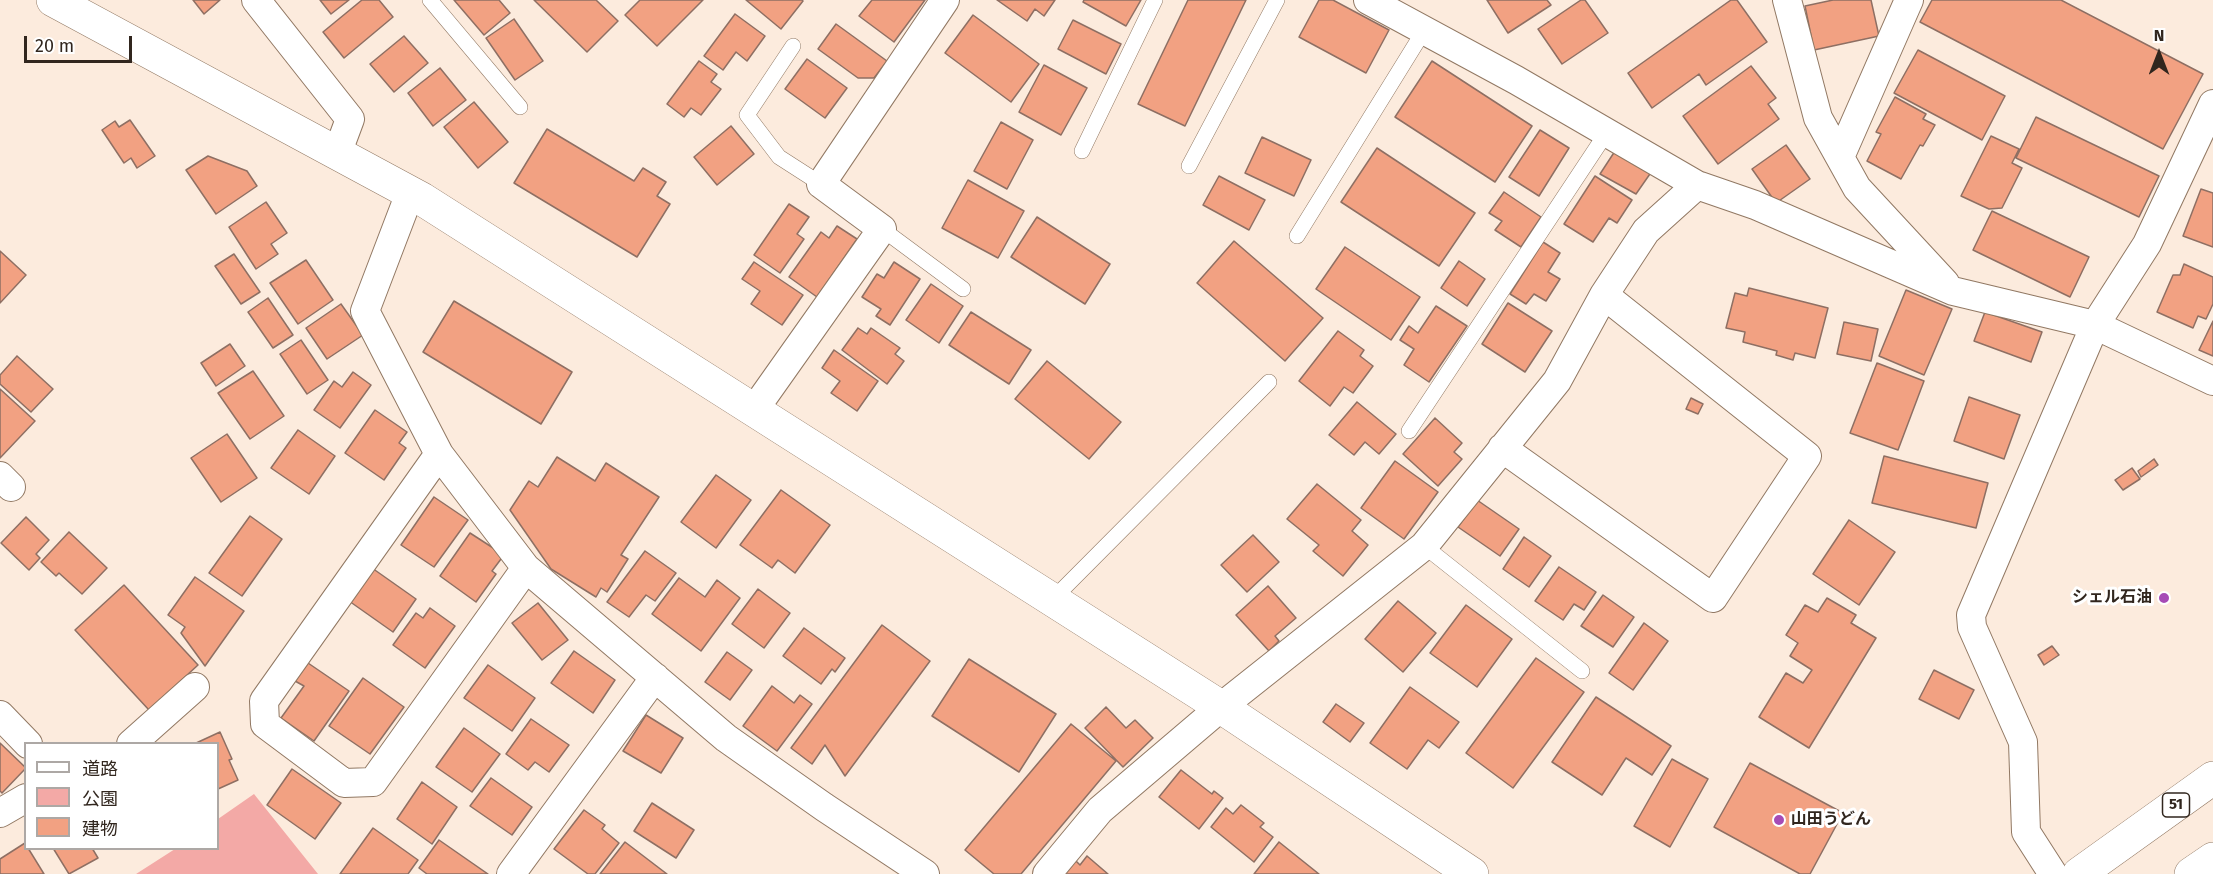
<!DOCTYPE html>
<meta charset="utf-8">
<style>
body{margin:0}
#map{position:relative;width:2213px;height:874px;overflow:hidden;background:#fcebdd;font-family:"Fira Sans","Noto Sans JP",sans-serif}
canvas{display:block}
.legend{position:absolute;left:24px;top:742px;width:195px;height:108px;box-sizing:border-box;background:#fff;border:2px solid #ada8a5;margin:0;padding:8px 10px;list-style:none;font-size:18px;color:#31261e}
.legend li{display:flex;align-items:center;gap:12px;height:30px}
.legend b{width:30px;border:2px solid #ada8a5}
.north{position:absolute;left:2129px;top:24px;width:60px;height:60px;-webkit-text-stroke:4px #fff;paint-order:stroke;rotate:0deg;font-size:16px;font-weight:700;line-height:24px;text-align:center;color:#31261e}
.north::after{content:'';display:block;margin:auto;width:21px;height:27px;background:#31261e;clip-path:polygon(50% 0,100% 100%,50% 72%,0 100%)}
.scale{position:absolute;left:24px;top:36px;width:108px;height:27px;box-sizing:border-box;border:3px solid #31261e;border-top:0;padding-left:8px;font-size:18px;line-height:21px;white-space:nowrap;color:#31261e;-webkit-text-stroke:4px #fff;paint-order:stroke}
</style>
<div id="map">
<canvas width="2213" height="874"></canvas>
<ul class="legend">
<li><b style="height:8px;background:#fff"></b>道路</li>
<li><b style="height:16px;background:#f3a9a6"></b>公園</li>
<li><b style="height:16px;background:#f2a182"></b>建物</li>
</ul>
<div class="north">N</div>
<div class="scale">20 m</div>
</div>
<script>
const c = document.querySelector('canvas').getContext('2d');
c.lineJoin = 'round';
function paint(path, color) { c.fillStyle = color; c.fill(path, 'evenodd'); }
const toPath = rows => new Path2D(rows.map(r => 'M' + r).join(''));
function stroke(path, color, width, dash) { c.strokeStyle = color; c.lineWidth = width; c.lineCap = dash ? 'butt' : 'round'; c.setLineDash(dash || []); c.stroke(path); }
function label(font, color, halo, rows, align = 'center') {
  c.font = font + ' "Fira Sans","Noto Sans JP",sans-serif'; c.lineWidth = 6; c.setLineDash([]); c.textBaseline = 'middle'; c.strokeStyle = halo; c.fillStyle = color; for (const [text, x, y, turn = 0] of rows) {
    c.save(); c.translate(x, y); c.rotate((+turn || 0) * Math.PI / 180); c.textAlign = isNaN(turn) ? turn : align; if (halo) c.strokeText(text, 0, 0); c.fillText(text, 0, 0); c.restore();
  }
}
paint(toPath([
 [254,794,318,874,136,874,175,849,218,848,218,819]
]), '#f3a9a6');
const building = toPath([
 [193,0,220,0,204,14,193,0],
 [320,0,349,0,331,14,320,0],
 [362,0,379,0,393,17,344,58,323,32,362,0],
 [454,0,499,0,510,13,484,35,454,0],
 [534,0,596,0,618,21,587,52,534,0],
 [640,0,703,0,657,46,625,15,640,0],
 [746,0,802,0,803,1,781,29,746,0],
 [872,0,925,0,894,42,859,16,872,0],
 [997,0,1055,0,1044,16,1035,9,1027,21,997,0],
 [1084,0,1141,0,1126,26,1083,2,1084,0],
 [1188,0,1246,0,1185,126,1138,104,1188,0],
 [1319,0,1333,0,1389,30,1366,73,1299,37,1319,0],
 [1487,0,1547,0,1551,5,1508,33,1487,0],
 [1581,0,1585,0,1608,33,1562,64,1538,29,1581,0],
 [1731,0,1737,0,1767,42,1706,85,1699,74,1652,108,1628,73,1731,0],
 [1833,0,1871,0,1879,36,1814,50,1805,6,1833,0],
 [1932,0,2061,0,2203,74,2163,149,1920,22,1932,0],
 [735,14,765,36,747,61,736,52,723,70,704,56,735,14],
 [973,15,1039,64,1011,102,945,53,973,15],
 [514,19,543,61,515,80,486,38,514,19],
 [1073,20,1121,44,1106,74,1058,49,1073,20],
 [836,24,887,61,874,78,858,78,818,49,836,24],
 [404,36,428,63,394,92,370,64,404,36],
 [1918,50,2005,96,1982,140,1894,93,1918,50],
 [807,59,847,88,825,118,785,89,807,59],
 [699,61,717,74,711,82,721,89,701,115,691,108,684,117,667,104,699,61],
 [1432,61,1532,126,1495,182,1395,117,1432,61],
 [1044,65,1087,88,1061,135,1019,112,1044,65],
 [1751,66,1776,98,1768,104,1779,119,1718,164,1683,116,1751,66],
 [440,68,466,100,433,126,408,93,440,68],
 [1895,97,1926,114,1923,119,1935,125,1923,146,1920,145,1901,179,1867,161,1881,134,1876,132,1895,97],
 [474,102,508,142,478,168,444,127,474,102],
 [2036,117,2159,176,2139,217,2016,158,2036,117],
 [130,120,155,156,137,168,131,158,124,163,102,130,115,121,119,127,130,120],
 [1001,122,1033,140,1007,189,974,171,1001,122],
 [731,126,754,154,717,185,694,157,731,126],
 [547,129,634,181,643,168,666,182,657,196,670,204,637,257,514,183,547,129],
 [1540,130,1569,148,1539,196,1509,177,1540,130],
 [1991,136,2019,149,2012,163,2022,168,2002,208,1989,209,1961,196,1991,136],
 [1262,137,1311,160,1294,196,1245,173,1262,137],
 [1786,145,1810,179,1776,203,1752,169,1786,145],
 [1377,148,1475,213,1439,266,1341,202,1377,148],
 [1617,148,1652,171,1636,194,1600,174,1617,148],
 [208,156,247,171,257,186,216,214,186,170,208,156],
 [1219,176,1265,200,1249,230,1203,205,1219,176],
 [1595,176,1632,200,1617,223,1609,218,1593,242,1564,224,1595,176],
 [968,180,1024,211,998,258,942,228,968,180],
 [2201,189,2213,193,2213,247,2183,236,2201,189],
 [1504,192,1541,217,1521,247,1495,230,1502,221,1489,213,1504,192],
 [266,202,287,233,271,244,278,254,256,269,229,227,266,202],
 [789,204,809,217,797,234,804,239,780,273,754,255,789,204],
 [1992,211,2089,257,2070,297,1973,250,1992,211],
 [1037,217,1110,264,1085,304,1011,257,1037,217],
 [837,226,857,239,817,297,789,277,821,232,829,238,837,226],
 [1234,241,1323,318,1285,361,1197,283,1234,241],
 [1543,242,1560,253,1548,272,1560,279,1546,301,1534,294,1526,304,1510,294,1543,242],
 [1345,247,1420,297,1391,340,1316,289,1345,247],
 [0,251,26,275,0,303,0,251],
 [234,254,260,292,241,304,215,266,234,254],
 [306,260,333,300,298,324,270,283,306,260],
 [1459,261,1485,279,1467,306,1441,288,1459,261],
 [754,262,803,295,782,325,751,304,760,291,742,279,754,262],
 [894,262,920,279,890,325,876,316,881,309,862,297,877,274,884,278,894,262],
 [2184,264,2213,277,2213,304,2206,319,2198,316,2193,328,2157,312,2173,275,2180,275,2184,264],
 [931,284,963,306,939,343,906,320,931,284],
 [1749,288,1828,308,1815,358,1795,353,1793,360,1776,355,1777,351,1743,342,1745,332,1726,328,1735,293,1747,296,1749,288],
 [1906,290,1952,309,1924,375,1879,356,1906,290],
 [268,298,293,335,273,348,248,312,268,298],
 [454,301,572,372,541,424,423,352,454,301],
 [1508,303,1552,331,1525,372,1482,344,1508,303],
 [341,304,363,335,327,359,306,328,341,304],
 [1436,306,1467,326,1429,382,1404,365,1414,349,1400,340,1409,326,1418,333,1436,306],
 [971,312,1031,350,1009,384,949,345,971,312],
 [1985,312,2042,332,2031,362,1974,341,1985,312],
 [2213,321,2213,356,2199,350,2213,321],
 [1844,322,1878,329,1871,361,1837,354,1844,322],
 [858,328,867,334,871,328,900,348,895,354,904,361,887,384,842,350,858,328],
 [1338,331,1364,350,1360,356,1373,366,1353,393,1344,387,1330,406,1299,381,1338,331],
 [301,340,328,380,307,394,280,354,301,340],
 [230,344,245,366,216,386,201,363,230,344],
 [834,350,878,381,857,411,831,393,840,381,822,368,834,350],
 [17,356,53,389,31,412,0,384,0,375,17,356],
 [1047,361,1121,422,1089,459,1015,399,1047,361],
 [1877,363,1924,381,1898,450,1850,433,1877,363],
 [253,371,284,416,250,439,218,393,253,371],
 [353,372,371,385,340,428,314,410,334,381,342,387,353,372],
 [0,389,35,421,0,458,0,389],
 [1969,397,2020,415,2004,459,1954,441,1969,397],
 [1691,398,1703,404,1698,414,1686,409,1691,398],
 [1357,402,1396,434,1379,454,1365,442,1354,455,1329,435,1357,402],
 [375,410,407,432,399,443,406,448,384,480,345,453,375,410],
 [1435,418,1462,443,1454,452,1462,459,1438,486,1403,454,1435,418],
 [298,430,335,456,309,494,271,468,298,430],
 [227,434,257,478,221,502,191,458,227,434],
 [1884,456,1988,483,1976,528,1872,503,1884,456],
 [557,457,595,481,606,463,659,497,621,555,628,559,607,592,601,588,596,597,551,569,510,510,529,481,538,487,557,457],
 [2154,459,2158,465,2141,477,2138,471,2154,459],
 [1395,461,1438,492,1404,539,1361,508,1395,461],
 [2132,468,2140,479,2123,490,2115,480,2132,468],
 [716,475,751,500,716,548,681,522,716,475],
 [1317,484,1361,520,1352,531,1368,545,1343,576,1313,551,1319,545,1287,519,1317,484],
 [781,490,830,525,795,573,778,560,772,568,740,545,781,490],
 [434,497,468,520,434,567,401,545,434,497],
 [1477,500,1519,529,1500,556,1458,527,1477,500],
 [250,516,282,539,242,596,209,573,250,516],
 [26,517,49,540,36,554,40,558,29,570,1,543,26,517],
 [1849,520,1895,552,1859,605,1813,574,1849,520],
 [69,532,107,568,82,594,59,573,56,576,41,562,69,532],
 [470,533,504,555,492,571,496,574,476,602,440,576,470,533],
 [1253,535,1279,562,1247,592,1221,565,1253,535],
 [1524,537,1551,556,1529,587,1503,569,1524,537],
 [645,551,676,573,655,601,646,595,629,617,607,602,645,551],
 [1559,567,1596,592,1584,610,1574,604,1563,620,1535,601,1559,567],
 [372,568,416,599,393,632,349,601,372,568],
 [195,577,244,611,205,666,181,633,185,627,168,615,195,577],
 [679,578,705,597,717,580,740,598,701,651,652,614,679,578],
 [124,585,198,665,149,710,75,630,124,585],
 [1268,586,1296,618,1275,636,1279,641,1269,651,1236,615,1268,586],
 [758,589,790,613,764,648,732,624,758,589],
 [1603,595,1634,617,1613,647,1581,626,1603,595],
 [1827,598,1856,615,1851,623,1876,638,1809,748,1759,717,1786,673,1803,683,1812,670,1790,656,1798,643,1786,635,1805,605,1818,612,1827,598],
 [1398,601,1436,633,1403,672,1365,639,1398,601],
 [538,603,568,640,542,660,512,623,538,603],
 [1466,605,1512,639,1477,687,1430,653,1466,605],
 [430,608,455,626,425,668,393,645,416,613,423,618,430,608],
 [1644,623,1668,641,1633,690,1609,673,1644,623],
 [882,625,930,661,845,776,825,745,812,764,791,748,882,625],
 [804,628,845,658,835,672,832,669,821,684,783,656,804,628],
 [2052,646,2059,655,2044,665,2038,655,2052,646],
 [574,651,615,680,593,713,551,683,574,651],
 [727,652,752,670,730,700,705,682,727,652],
 [1536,658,1584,692,1513,788,1466,753,1536,658],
 [969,659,1056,714,1019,772,932,716,969,659],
 [308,663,349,691,314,741,281,718,304,686,295,681,308,663],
 [488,665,535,698,512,731,464,698,488,665],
 [1934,670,1974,690,1959,719,1919,699,1934,670],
 [363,678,404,707,370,754,329,726,363,678],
 [772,686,794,703,800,695,812,704,777,751,743,726,772,686],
 [1410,687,1459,722,1439,748,1428,740,1407,769,1370,743,1410,687],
 [1596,697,1671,746,1652,775,1626,758,1602,795,1552,762,1596,697],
 [1336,704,1364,723,1350,742,1323,722,1336,704],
 [1106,707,1126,728,1135,720,1153,738,1123,767,1085,728,1106,707],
 [646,715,683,738,661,773,623,751,646,715],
 [531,719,569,745,549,772,535,762,528,770,506,754,531,719],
 [1071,724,1116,761,1021,874,994,874,965,850,1071,724],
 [464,728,500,754,472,792,436,767,464,728],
 [220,732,232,759,229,760,238,780,218,789,218,744,194,744,220,732],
 [0,743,26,768,2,793,0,791,0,743],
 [1672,759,1708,779,1670,847,1634,826,1672,759],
 [1750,763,1843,813,1810,874,1800,874,1714,827,1750,763],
 [292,769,341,803,315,839,267,805,292,769],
 [1181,770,1212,794,1214,791,1223,798,1199,829,1159,797,1181,770],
 [491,778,532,807,512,835,470,806,491,778],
 [422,782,457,807,432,844,397,819,422,782],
 [652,803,694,830,676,858,634,831,652,803],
 [1241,805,1264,823,1260,827,1273,837,1254,862,1211,827,1226,808,1233,814,1241,805],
 [584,810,605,825,602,829,619,843,595,874,588,874,554,849,584,810],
 [373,828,418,860,408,874,340,874,373,828],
 [439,840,488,874,427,874,419,868,439,840],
 [625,842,667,874,600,874,625,842],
 [1279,842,1319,874,1254,874,1279,842],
 [25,843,26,848,28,848,44,874,0,874,0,859,25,843],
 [53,848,92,848,98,858,69,874,53,848],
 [1087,856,1108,874,1063,874,1075,860,1080,865,1087,856]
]);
paint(building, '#f2a182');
stroke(building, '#8e6f63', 1.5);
const lane = toPath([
 [430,0,520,107],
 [793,46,747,115,779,157,821,184],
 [1082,151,1155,0],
 [1189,166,1277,0],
 [882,229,963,289],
 [1297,236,1425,29],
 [1409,431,1607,132],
 [1424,546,1582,671],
 [1052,600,1269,382]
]);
const street = toPath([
 [256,0,350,119,337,154],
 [1368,0,1516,80,1697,185,1755,205,1953,291,2095,325,2213,381],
 [1787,0,1818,118,1857,188,1945,283],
 [1840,157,1909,0],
 [410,193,365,311,439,454,526,568,726,738,824,807,925,874],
 [754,410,882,229,821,184,945,0],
 [1502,448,1713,598,1807,456,1604,295],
 [439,454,264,701,265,724,344,783,373,782,526,568],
 [0,476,11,487],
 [0,715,28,744],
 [131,744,195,687],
 [0,813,26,798],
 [511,874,655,677],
 [1047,874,1100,810,1221,707,1424,546,1557,381,1604,295,1646,231,1697,185],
 [2053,874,2026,832,2023,742,1972,627,1971,615,2095,325,2147,244,2213,104]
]);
const secondary = toPath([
 [53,0,422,199,1221,707,1472,874]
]);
const highway = toPath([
 [2079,874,2213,778],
 [2191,874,2213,859]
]);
stroke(lane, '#917863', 16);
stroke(street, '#917863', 30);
stroke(secondary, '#917863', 34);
stroke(highway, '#917863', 34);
stroke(lane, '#fff', 15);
stroke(street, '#fff', 28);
stroke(secondary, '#fff', 33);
stroke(highway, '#fff', 33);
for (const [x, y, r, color] of [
 [2164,598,6,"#a64bb6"],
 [1779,820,6,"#a64bb6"]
]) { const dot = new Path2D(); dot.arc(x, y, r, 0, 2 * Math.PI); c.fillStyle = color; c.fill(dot); stroke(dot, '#fff', 2); }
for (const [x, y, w] of [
 [2176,805,27]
]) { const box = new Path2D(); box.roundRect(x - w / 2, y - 12, w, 24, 4.5); c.fillStyle = '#fff'; c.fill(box); stroke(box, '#31261e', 1.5); }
label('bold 15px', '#31261e', null, [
 ["51",2176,805]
]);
label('bold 16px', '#31261e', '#fff', [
 ["シェル石油",2152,598],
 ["山田うどん",1791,820,"left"]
], 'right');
</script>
